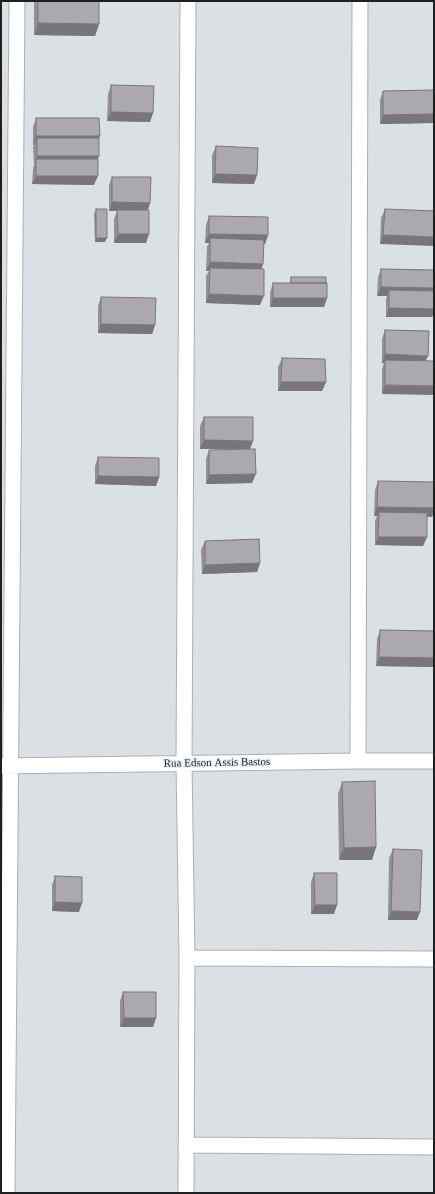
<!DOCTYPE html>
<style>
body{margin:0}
#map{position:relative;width:435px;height:1194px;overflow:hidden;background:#dbe0e5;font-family:"Times New Roman",serif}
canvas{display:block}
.frame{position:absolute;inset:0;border:2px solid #1d1f20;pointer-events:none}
</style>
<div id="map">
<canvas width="435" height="1194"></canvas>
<div class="frame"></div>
</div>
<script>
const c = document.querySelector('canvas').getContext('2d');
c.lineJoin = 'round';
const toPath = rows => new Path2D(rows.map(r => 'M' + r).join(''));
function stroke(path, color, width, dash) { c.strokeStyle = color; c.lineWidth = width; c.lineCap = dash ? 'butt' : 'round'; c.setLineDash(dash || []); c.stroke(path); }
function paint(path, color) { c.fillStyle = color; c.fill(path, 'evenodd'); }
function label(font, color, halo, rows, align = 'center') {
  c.font = font + ' "Times New Roman",serif'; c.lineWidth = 3; c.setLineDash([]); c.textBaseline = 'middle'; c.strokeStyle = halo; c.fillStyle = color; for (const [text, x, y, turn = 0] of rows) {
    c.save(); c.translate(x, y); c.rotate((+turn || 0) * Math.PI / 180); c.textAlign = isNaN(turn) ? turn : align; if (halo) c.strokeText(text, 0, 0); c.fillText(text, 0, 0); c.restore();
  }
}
const minor = toPath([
 [358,761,360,1],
 [1,766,358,761,434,761],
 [187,958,434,959],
 [186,1145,434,1147],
 [7,1193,17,1],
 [186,1193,187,958,184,763,188,1]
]);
stroke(minor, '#aaafb4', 17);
stroke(minor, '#fff', 15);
paint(toPath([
 [35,1,99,1,99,24,95,36,34,35,34,3],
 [111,85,153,113,150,122,107,121,108,94],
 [434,90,434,123,380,124,380,100,383,91],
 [36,118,99,138,98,159,94,185,32,184,33,168,34,165,33,147,34,145,33,145,33,127],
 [216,146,254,184,212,183,212,155],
 [112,177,150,203,148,210,146,243,114,243,114,219,117,211,109,211,109,185],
 [96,209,105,242,95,242,94,214],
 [385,209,434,211,380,244,381,218],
 [209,216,268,235,265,244,264,244,262,269,260,305,206,303,206,276,209,271,206,271,207,247,209,243,205,243,206,225],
 [381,269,434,270,434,313,432,317,386,317,386,299,387,296,377,296,378,277],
 [291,277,326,283,327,298,324,307,270,307,270,292,273,283,290,283],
 [101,297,155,325,152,334,98,333,98,306],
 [385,330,429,331,382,394,382,369,384,363,382,363,382,339],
 [282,358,326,382,322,391,278,391,278,367],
 [204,417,253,441,250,449,200,449,200,426],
 [209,450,252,483,206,484,206,459],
 [98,457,159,477,156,486,95,484,95,466],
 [378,481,434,482,434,511,432,517,427,516,427,537,423,546,375,545,375,521,377,516,374,516,375,490],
 [205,541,260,563,257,572,202,574,201,550],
 [380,630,434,631,434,667,376,666,377,639],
 [342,782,376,847,372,860,339,860,338,794],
 [393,849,417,920,388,920,389,858],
 [314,873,334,914,311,914,311,882],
 [55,876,79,912,52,911,52,885],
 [123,992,156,1018,153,1027,120,1027,120,1001]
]), '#939096');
paint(toPath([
 [38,23,99,24,95,36,34,35],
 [111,112,153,113,150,122,107,121],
 [434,114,434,123,380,124,383,115],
 [36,136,100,136,96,145,37,138,34,145,33,145],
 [37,156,99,156,96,165,36,159],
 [215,174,257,175,254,184,212,183],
 [36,176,98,176,94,185,32,184],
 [112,202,150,203,147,211,109,211],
 [118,234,149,234,146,243,114,243],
 [209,234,268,235,265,244,210,243,210,238,209,243,205,243],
 [383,235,434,237,434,246,380,244],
 [96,238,107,238,105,242,95,242],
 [210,262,263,264,260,273,210,268,209,271,206,271],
 [381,287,434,288,434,292,389,290,387,296,377,296],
 [209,294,264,296,260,305,206,303],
 [273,298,327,298,324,307,270,307],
 [389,308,434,309,434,313,432,317,386,317],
 [101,324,155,325,152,334,98,333],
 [385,354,428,356,424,364,385,360,384,363,382,363],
 [281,382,326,382,322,391,278,391],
 [385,385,434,386,434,395,382,394],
 [204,440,253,441,250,449,200,449],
 [256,474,252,483,206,484,209,475],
 [98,476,159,477,156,486,95,484],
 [377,507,434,508,434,511,432,517,379,516,379,512,377,516,374,516],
 [378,537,427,537,423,546,375,545],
 [260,563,257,572,202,574,205,565],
 [379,657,434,658,434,667,376,666],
 [376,847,372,860,339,860,344,848],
 [55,902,82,903,79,912,52,911],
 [315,905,337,905,334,914,311,914],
 [391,911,420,912,417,920,388,920],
 [124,1018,156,1018,153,1027,120,1027]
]), '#78767a');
const building = toPath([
 [38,1,99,1,99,24,38,23,38,1],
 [111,85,154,86,153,113,111,112,111,85],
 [434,90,434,114,383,115,383,91,434,90],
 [36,118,99,118,100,136,36,136,36,118],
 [37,138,99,138,99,156,37,156,37,138],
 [216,146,258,148,257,175,215,174,216,146],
 [36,159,98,159,98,176,36,176,36,159],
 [112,177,151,177,150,203,112,202,112,177],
 [96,209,107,209,107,238,96,238,96,209],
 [385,209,434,211,434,237,383,235,385,209],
 [117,210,149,210,149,234,118,234,117,210],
 [209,216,268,217,268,235,209,234,209,216],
 [210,238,264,240,263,264,210,262,210,238],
 [210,268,264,269,264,296,209,294,210,268],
 [381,269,434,270,434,288,381,287,381,269],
 [291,277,326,277,326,283,291,283,291,277],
 [273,283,327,283,327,298,273,298,273,283],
 [389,290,434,291,434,309,389,308,389,290],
 [101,297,156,298,155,325,101,324,101,297],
 [385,330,429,331,428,356,385,354,385,330],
 [282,358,325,359,326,382,281,382,282,358],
 [385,360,434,361,434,386,385,385,385,360],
 [204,417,253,417,253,441,204,440,204,417],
 [255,449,256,474,209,475,209,450,255,449],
 [98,457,159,458,159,477,98,476,98,457],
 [378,481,434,482,434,508,377,507,378,481],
 [379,512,427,513,427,537,378,537,379,512],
 [259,539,260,563,205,565,205,541,259,539],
 [380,630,434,631,434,658,379,657,380,630],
 [375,781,376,847,344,848,342,782,375,781],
 [393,849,422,850,420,912,391,911,393,849],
 [314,873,337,873,337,905,315,905,314,873],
 [55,876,82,877,82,903,55,902,55,876],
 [123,992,156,992,156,1018,124,1018,123,992]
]);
paint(building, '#aba8ae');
stroke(building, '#78767a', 1);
label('11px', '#1d1f20', '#e8eef2', [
 ["Rua Edson Assis Bastos",217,763,-1]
]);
</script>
